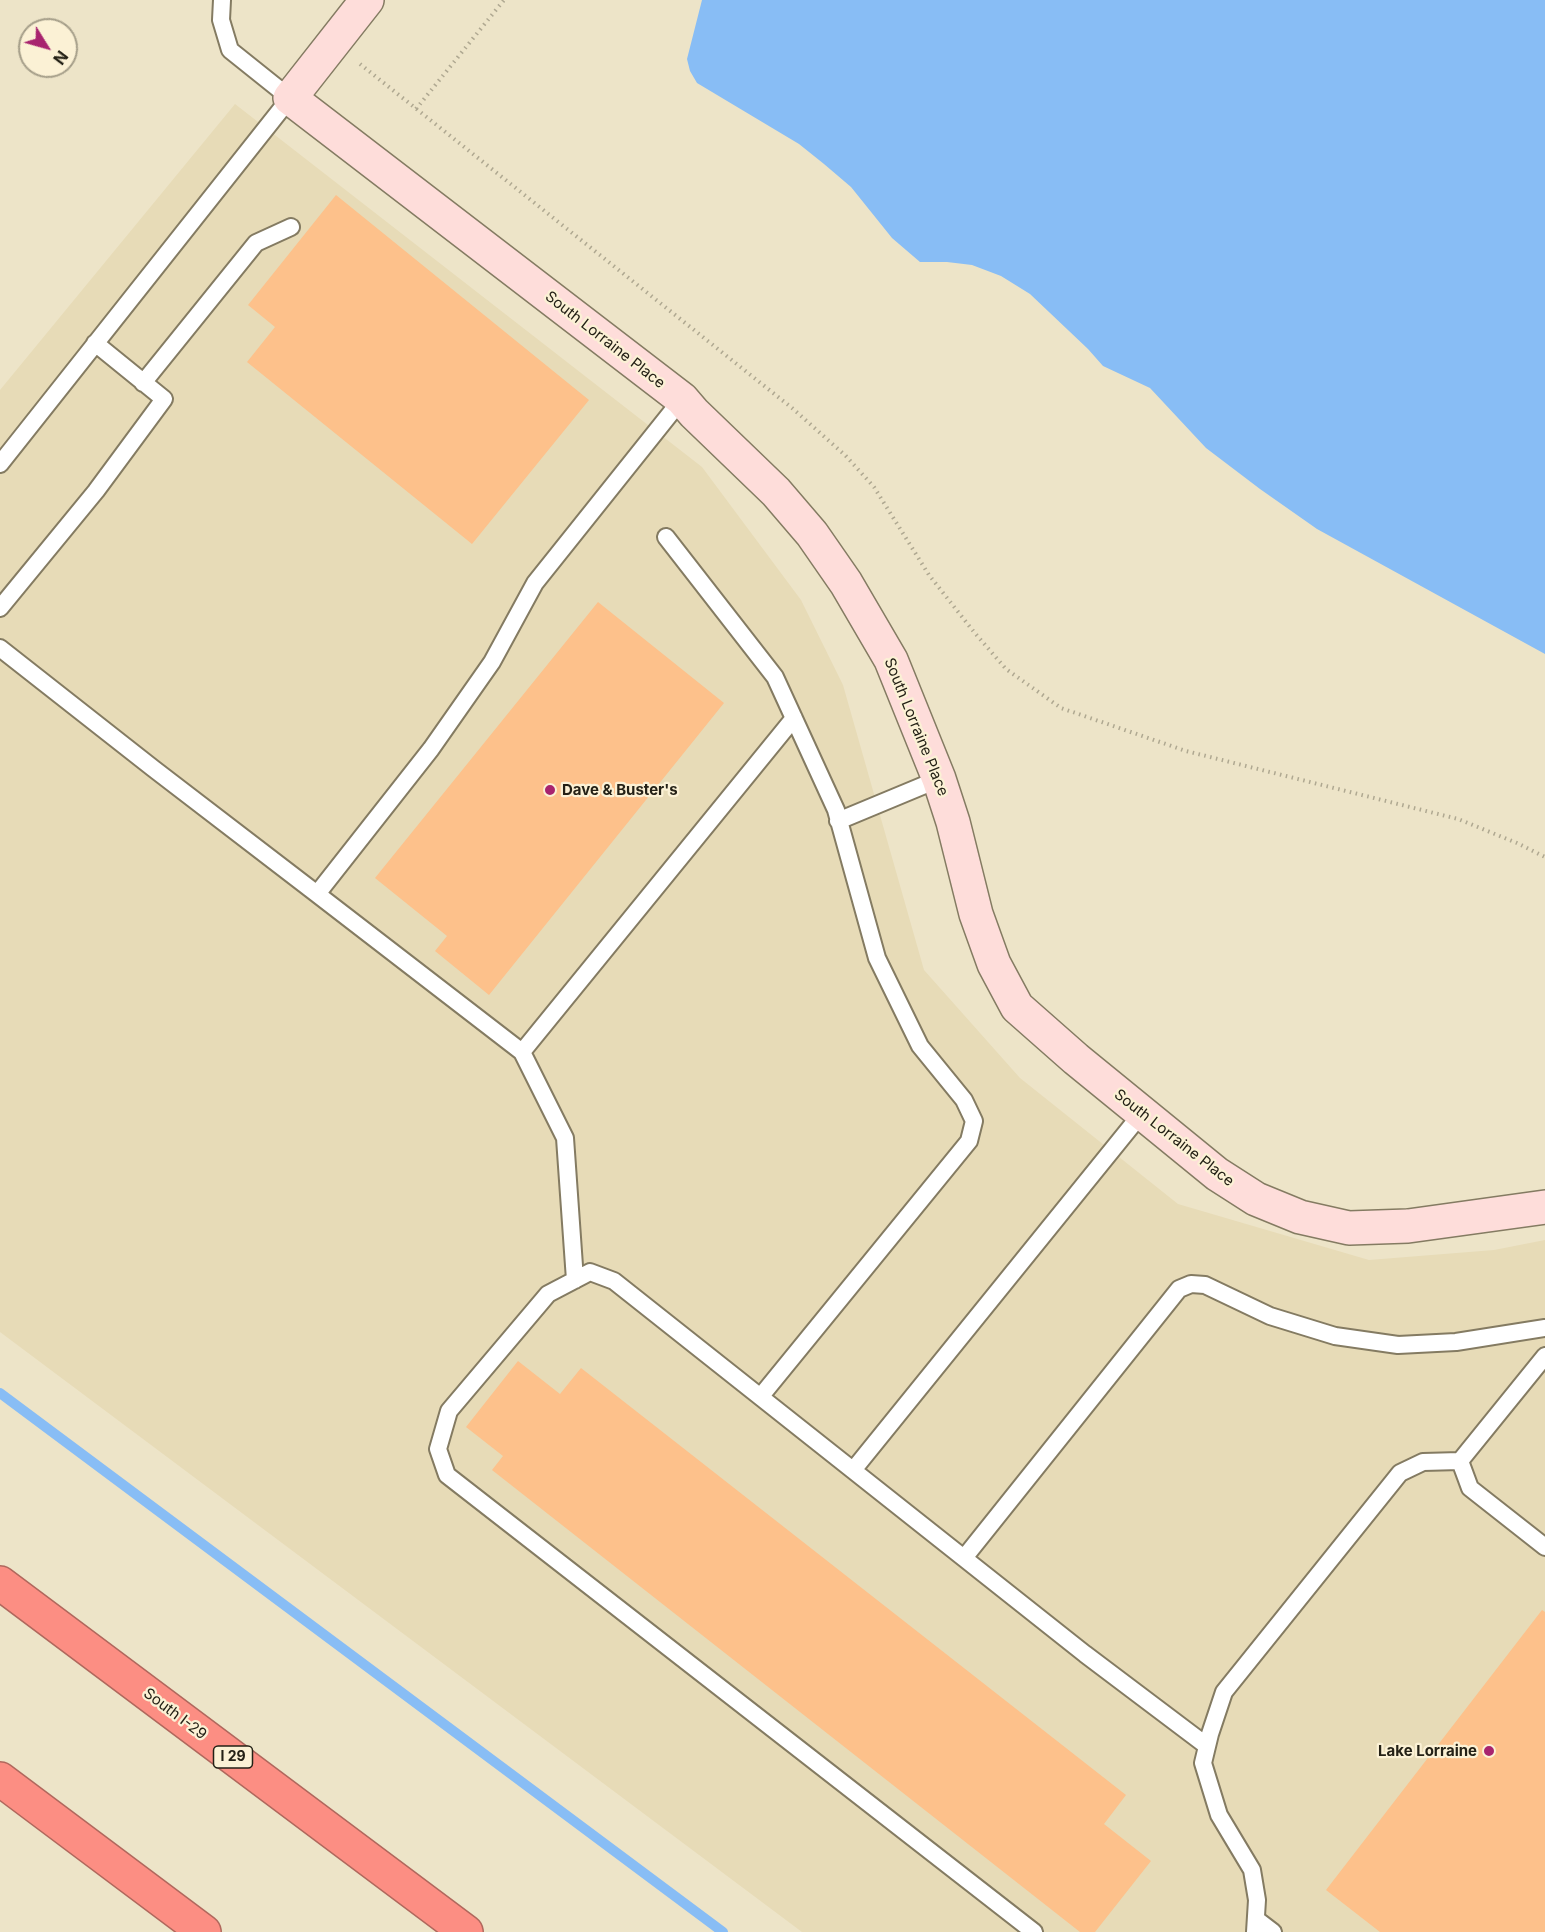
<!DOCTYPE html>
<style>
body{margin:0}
#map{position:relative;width:1545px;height:1932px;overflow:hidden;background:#ede4c8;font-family:Inter,sans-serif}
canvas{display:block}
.north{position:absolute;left:18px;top:18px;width:60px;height:60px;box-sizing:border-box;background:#fbf1d5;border:2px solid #a59e89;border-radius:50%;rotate:127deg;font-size:16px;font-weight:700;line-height:24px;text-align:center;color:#242116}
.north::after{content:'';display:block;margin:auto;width:21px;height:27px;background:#a8246f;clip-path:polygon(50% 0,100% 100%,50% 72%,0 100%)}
</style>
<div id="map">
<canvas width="1545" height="1932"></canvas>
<div class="north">N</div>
</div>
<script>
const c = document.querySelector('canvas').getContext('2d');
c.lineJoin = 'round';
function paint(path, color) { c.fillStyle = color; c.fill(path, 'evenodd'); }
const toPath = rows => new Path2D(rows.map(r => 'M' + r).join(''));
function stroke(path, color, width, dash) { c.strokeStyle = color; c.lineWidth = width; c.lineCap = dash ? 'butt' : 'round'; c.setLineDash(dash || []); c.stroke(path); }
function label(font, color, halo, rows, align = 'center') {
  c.font = font + ' Inter,sans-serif'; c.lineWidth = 4.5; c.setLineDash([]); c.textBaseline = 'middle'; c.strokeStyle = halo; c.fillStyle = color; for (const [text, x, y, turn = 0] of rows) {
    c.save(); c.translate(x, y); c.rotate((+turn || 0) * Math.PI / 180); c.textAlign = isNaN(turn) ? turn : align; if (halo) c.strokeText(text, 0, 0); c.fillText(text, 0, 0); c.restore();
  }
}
paint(toPath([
 [235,104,702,467,801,600,843,685,924,970,1020,1078,1178,1204,1369,1260,1494,1250,1545,1240,1545,1932,802,1932,0,1332,0,390]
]), '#e7dbb7');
paint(toPath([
 [702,0,1545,0,1545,654,1317,529,1260,489,1206,448,1150,388,1103,366,1088,349,1030,294,1001,276,972,265,947,262,920,262,892,238,851,187,824,164,799,144,697,83,690,71,687,59]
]), '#88bdf5');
stroke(toPath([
 [0,1393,723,1932]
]), '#88bdf5', 10);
paint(toPath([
 [336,195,589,400,472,544,247,362,275,327,248,305],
 [598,602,724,703,489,995,435,951,447,936,375,878],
 [518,1361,560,1394,581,1368,1126,1795,1104,1824,1151,1861,1095,1932,1080,1932,492,1470,503,1456,466,1427],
 [1542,1610,1545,1612,1545,1932,1380,1932,1326,1890]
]), '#fdc18b');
const lane = toPath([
 [143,383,256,243,291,227],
 [0,464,290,98,230,50,221,20,222,0],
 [666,537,775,677,836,810,877,958,920,1046,964,1100,974,1121,969,1141,761,1396],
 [0,608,96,491,164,399,95,343],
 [0,648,154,769,317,894,431,749,492,662,535,583,682,399],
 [838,821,939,779],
 [317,894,522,1052,794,718],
 [522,1052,565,1138,575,1280],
 [1545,1356,1460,1461,1470,1488,1545,1547],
 [854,1469,1142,1113],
 [964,1558,1179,1289,1191,1284,1205,1285,1270,1316,1335,1336,1398,1345,1456,1342,1545,1328],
 [1256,1919,1273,1932],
 [1034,1932,447,1475,438,1449,449,1411,548,1294,590,1272,614,1281,1085,1654,1207,1746],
 [1255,1932,1257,1900,1252,1870,1219,1815,1203,1763,1210,1734,1224,1692,1400,1473,1423,1462,1460,1461]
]);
const secondary = toPath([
 [367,0,290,98,682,399,694,413,776,492,812,534,846,583,891,660,939,779,953,822,976,914,994,964,1017,1007,1076,1059,1217,1174,1256,1199,1300,1217,1349,1228,1408,1226,1545,1207]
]);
const highway = toPath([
 [0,1583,466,1932],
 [0,1779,204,1932]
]);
stroke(lane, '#847b62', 20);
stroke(secondary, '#847b62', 36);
stroke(highway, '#b0685d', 36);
stroke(toPath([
 [360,64,792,408,845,455,874,487,929,575,974,632,1006,669,1061,708,1186,751,1458,819,1517,843,1545,857],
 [416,109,504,0]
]), '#afa891', 4, [1.5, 4.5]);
stroke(lane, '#fff', 16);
stroke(secondary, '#feddda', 33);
stroke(highway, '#fc8e83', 33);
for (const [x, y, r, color] of [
 [550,790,6,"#a8246f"],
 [1489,1751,6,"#a8246f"]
]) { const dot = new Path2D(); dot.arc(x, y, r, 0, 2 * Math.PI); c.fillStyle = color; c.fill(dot); stroke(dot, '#fbf1d5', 2); }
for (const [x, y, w] of [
 [233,1757,39]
]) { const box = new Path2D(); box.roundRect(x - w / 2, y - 11, w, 22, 4.5); c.fillStyle = '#fbf1d5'; c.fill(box); stroke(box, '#242116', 1.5); }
label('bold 14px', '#242116', null, [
 ["I 29",233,1757]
]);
label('15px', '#242116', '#fbf1d5', [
 ["South Lorraine Place",605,340,38],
 ["South Lorraine Place",916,727,68],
 ["South Lorraine Place",1174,1138,38],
 ["South I-29",175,1714,37]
]);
label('bold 15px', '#242116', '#fbf1d5', [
 ["Dave & Buster's",562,790],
 ["Lake Lorraine",1477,1751,"right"]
], 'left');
</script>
